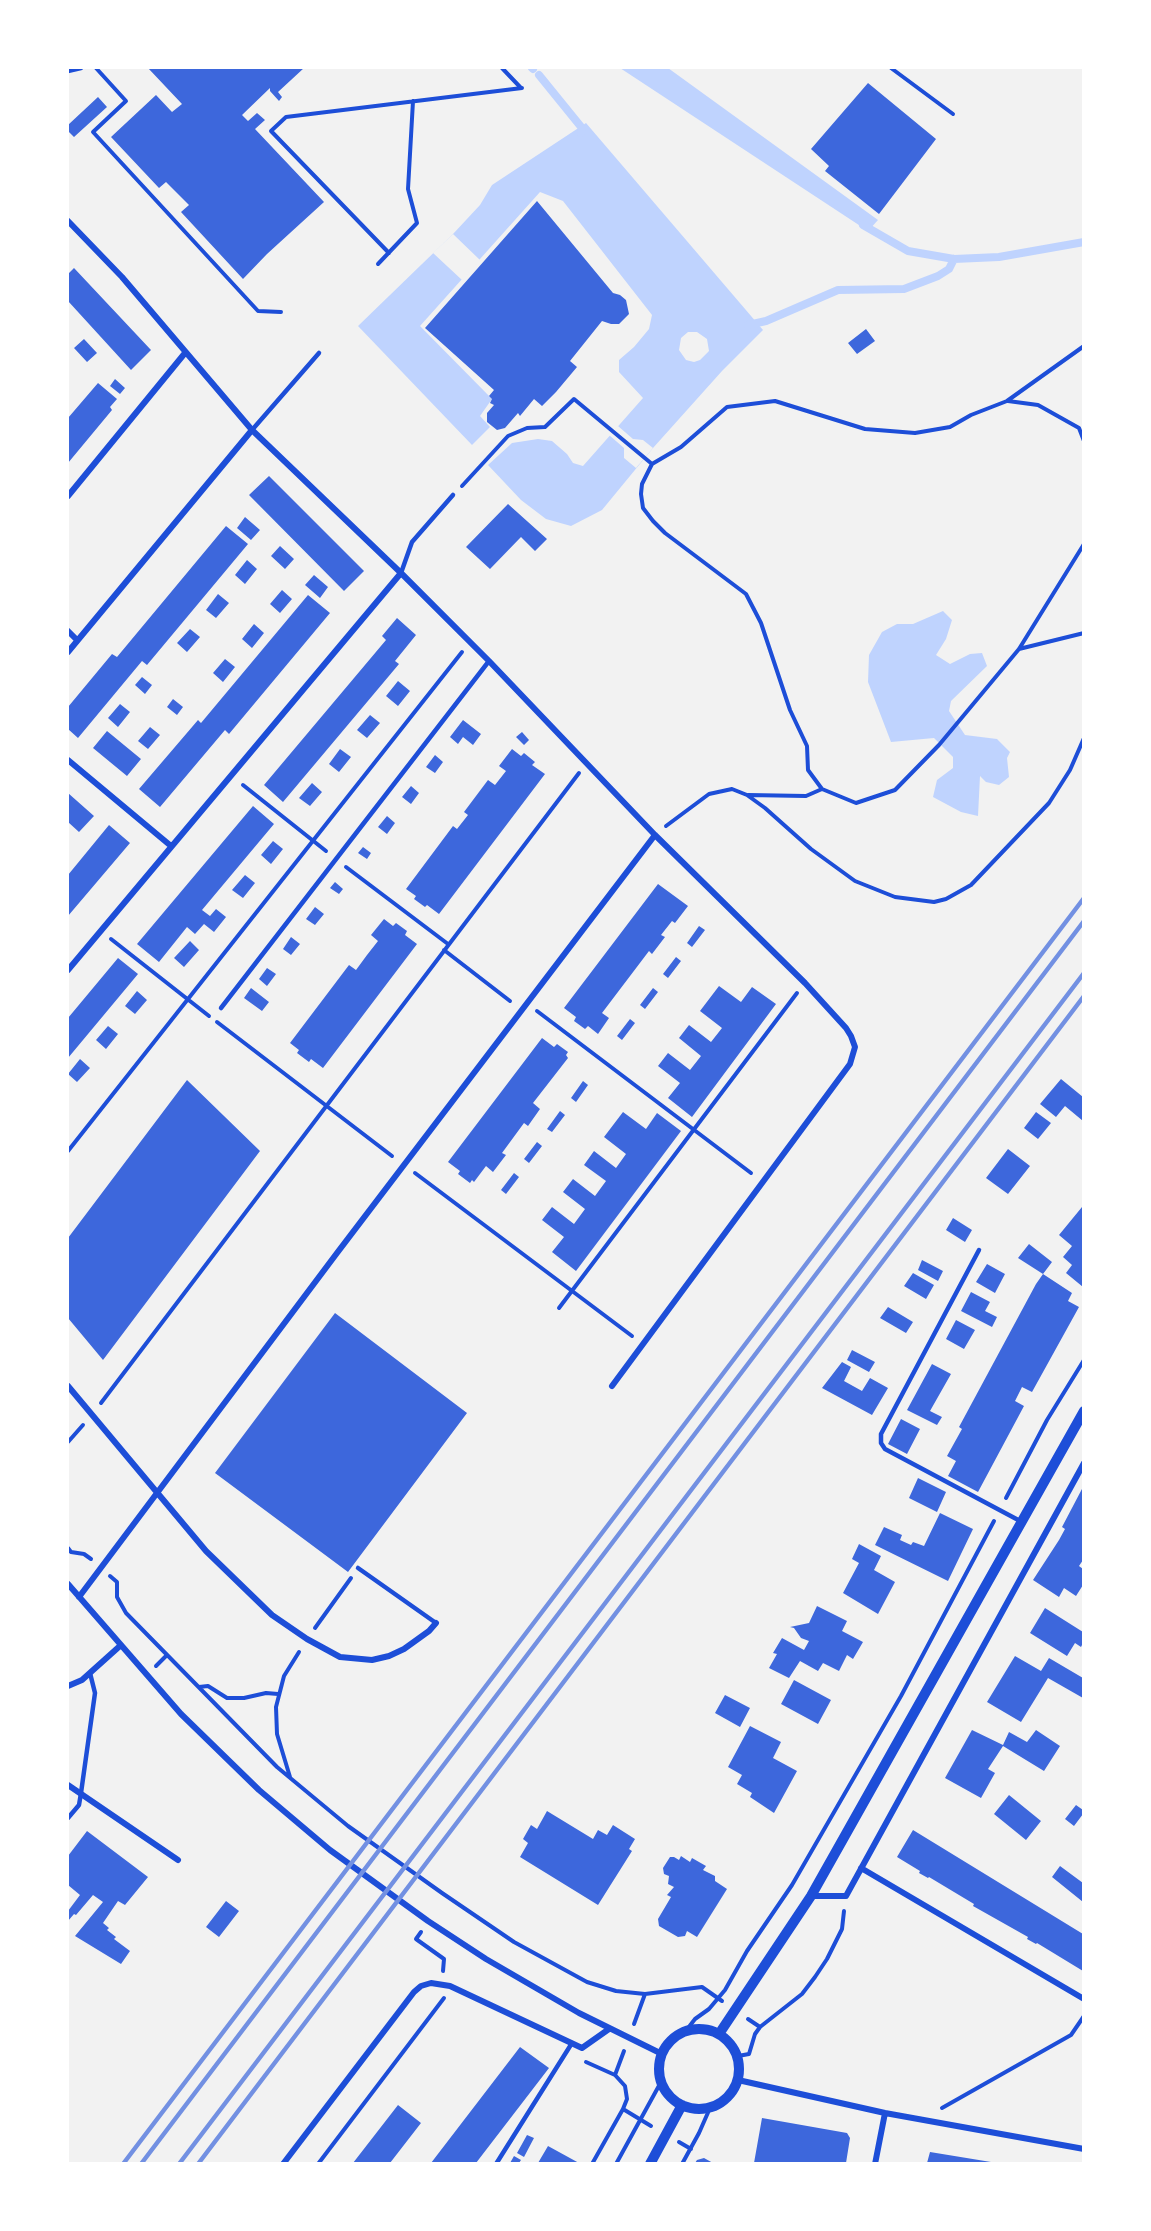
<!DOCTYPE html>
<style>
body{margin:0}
#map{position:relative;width:1151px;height:2231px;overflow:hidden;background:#f2f2f2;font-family:Cabin,sans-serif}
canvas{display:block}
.frame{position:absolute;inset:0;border:69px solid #fff;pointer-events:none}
</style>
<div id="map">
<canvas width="1151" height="2231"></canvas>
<div class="frame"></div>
</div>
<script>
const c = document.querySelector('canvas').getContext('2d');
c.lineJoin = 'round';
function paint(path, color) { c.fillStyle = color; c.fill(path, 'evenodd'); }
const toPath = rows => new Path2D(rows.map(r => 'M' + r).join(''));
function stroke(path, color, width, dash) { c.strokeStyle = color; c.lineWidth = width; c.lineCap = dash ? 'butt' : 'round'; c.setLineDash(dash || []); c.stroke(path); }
paint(toPath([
 [620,68,668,68,878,220,868,231],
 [586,123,763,330,722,371,653,448,602,510,571,526,546,519,521,500,488,465,512,443,538,439,552,441,567,454,573,463,583,466,643,398,619,372,619,360,634,347,649,329,652,315,563,201,540,192,420,326,492,399,480,416,490,427,472,445,358,326,453,234,480,205,492,185],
 [688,332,697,332,707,339,709,351,700,360,694,362,686,360,679,350,681,338],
 [943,611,952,620,946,639,936,655,950,664,970,654,982,653,987,666,951,701,949,711,965,735,997,739,1010,752,1007,758,1009,777,999,785,986,782,980,776,978,816,961,812,933,797,937,780,953,768,953,757,934,738,891,742,868,682,869,655,882,632,897,624,913,624]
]), '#bfd3fe');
paint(toPath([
 [453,234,480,260,462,280,433,253],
 [618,426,633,439,643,440,653,448,636,468,624,458,624,448,609,435]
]), '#f2f2f2');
stroke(toPath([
 [532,68,533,69],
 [539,75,582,128,581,133],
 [863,225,908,251,954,259,999,257,1084,242],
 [748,325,766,321,838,290,904,289,938,276,949,269,954,259]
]), '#bfd3fe', 8);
paint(toPath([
 [148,68,304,68,278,92,282,97,279,101,270,91,270,88,242,115,248,121,257,113,265,120,255,129,324,202,267,254,243,279,181,212,189,205,166,182,159,188,111,137,156,95,172,112,182,104],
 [868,83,936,139,879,214,825,171,829,166,811,149],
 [98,97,107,107,74,137,68,131,68,125],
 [537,201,613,293,620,295,626,300,629,314,619,324,611,324,602,321,570,361,577,367,556,392,542,406,534,399,520,416,518,413,505,428,497,430,487,422,487,413,494,405,490,403,492,399,489,396,494,390,425,328],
 [74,268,151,350,131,370,68,301,68,274],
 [866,329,875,341,857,354,848,343],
 [84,339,97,353,87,362,74,348],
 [115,379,125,388,120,394,110,386],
 [98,383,117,399,110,407,112,410,68,463,68,418],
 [269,476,364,571,344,591,249,495],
 [508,504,547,539,535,551,521,537,490,569,466,547],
 [245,517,260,530,251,540,237,528],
 [226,526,248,544,147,665,142,661,78,738,68,729,68,707,112,654,117,657],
 [280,546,294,559,285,569,271,556],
 [247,560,257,569,245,584,235,575],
 [314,575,328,587,320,598,305,585],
 [282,590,292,599,280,613,270,604],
 [218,594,229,603,216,618,206,610],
 [308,595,330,613,229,734,225,730,160,807,139,789,198,720,201,723],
 [397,618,416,635,395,661,399,664,283,802,264,785,386,640,382,636],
 [254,624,264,633,252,648,242,639],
 [190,629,200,637,187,652,177,643],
 [225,659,235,667,223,682,213,673],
 [142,677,152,685,145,694,135,685],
 [398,681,410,691,398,706,386,696],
 [173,699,183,707,177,715,167,707],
 [120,704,130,712,118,727,108,718],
 [370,715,380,723,367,738,357,730],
 [463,720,481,734,473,745,463,737,458,744,450,737],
 [150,727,160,735,148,749,138,741],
 [107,731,141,759,127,776,93,748],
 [522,732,529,740,524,745,516,737],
 [340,749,351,757,339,772,329,764],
 [512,749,521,756,524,753,535,762,532,765,545,774,439,914,427,905,425,907,414,899,416,896,406,889,453,826,457,829,468,815,464,812,488,780,495,785,506,771,499,766],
 [435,755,443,762,435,773,426,767],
 [312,783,322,792,310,806,299,798],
 [411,786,419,793,411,804,402,797],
 [68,793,94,816,79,832,68,822],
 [253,806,274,824,202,910,210,916,216,909,226,917,214,932,204,924,195,934,187,927,159,962,137,944],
 [387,816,395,823,387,834,378,827],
 [109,825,130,843,68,916,68,875],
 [273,841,283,849,271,864,261,855],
 [363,847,371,853,367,859,358,853],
 [245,875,255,883,243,898,232,890],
 [335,882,343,889,339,894,330,888],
 [658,884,688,906,675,923,672,921,661,935,665,937,652,954,649,951,602,1013,609,1018,598,1034,588,1026,585,1029,574,1021,576,1017,564,1008],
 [315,907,324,914,315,925,306,919],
 [384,919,393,926,396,923,407,931,405,935,417,944,323,1068,311,1059,309,1062,297,1053,299,1050,290,1043,349,965,356,970,367,955,378,941,371,935],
 [699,926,705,930,692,947,687,943],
 [291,937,300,944,291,955,283,949],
 [190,941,199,950,184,967,174,958],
 [676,957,681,961,668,978,663,974],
 [118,958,138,974,68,1058,68,1018],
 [267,968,276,974,267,986,259,979],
 [719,986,741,1002,752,987,776,1004,692,1117,668,1098,680,1083,658,1066,668,1053,690,1070,701,1056,679,1038,689,1025,711,1042,722,1028,700,1011],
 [251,988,269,1002,262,1011,244,998],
 [653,988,658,992,645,1009,640,1005],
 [137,991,147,1000,135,1014,125,1006],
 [630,1019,635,1023,622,1040,617,1036],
 [108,1026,118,1034,106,1049,96,1040],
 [542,1038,554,1047,557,1044,568,1052,566,1055,568,1058,533,1103,540,1109,528,1126,524,1123,502,1153,506,1155,493,1172,486,1166,474,1182,472,1180,470,1183,458,1174,460,1171,448,1162],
 [80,1059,90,1068,77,1082,68,1074],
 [1061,1079,1083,1097,1083,1121,1065,1106,1056,1117,1040,1104],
 [187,1080,260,1151,103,1360,68,1318,68,1238],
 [583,1081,588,1085,576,1102,571,1098],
 [560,1111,565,1115,552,1132,547,1129],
 [623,1112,646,1129,657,1113,681,1131,576,1271,552,1252,564,1237,542,1220,552,1207,574,1224,585,1209,563,1192,573,1179,595,1196,606,1181,584,1165,594,1151,616,1168,626,1154,604,1137],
 [1036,1112,1051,1123,1038,1139,1024,1128],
 [537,1142,542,1146,529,1163,524,1159],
 [1008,1149,1030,1166,1008,1194,986,1178],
 [514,1173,519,1177,506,1194,501,1190],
 [1082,1207,1083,1208,1083,1287,1066,1273,1072,1265,1063,1257,1072,1246,1059,1235],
 [953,1218,972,1230,965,1242,946,1230],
 [1029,1244,1052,1262,1043,1274,1018,1258],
 [922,1260,943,1271,938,1281,918,1270],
 [987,1264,1005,1274,995,1293,976,1282],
 [913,1273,934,1285,926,1299,904,1286],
 [1043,1274,1072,1293,1068,1301,1079,1307,1032,1392,1022,1387,1015,1401,1024,1406,978,1492,948,1476,956,1461,947,1456,962,1429,959,1427,1036,1284],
 [971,1292,990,1302,985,1311,997,1317,992,1327,961,1311],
 [888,1307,913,1322,906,1333,880,1318],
 [335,1313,467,1413,348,1572,215,1473],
 [956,1320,975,1330,964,1349,946,1339],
 [852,1350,875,1362,869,1372,847,1360],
 [842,1362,851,1367,844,1381,862,1391,870,1378,888,1388,872,1415,822,1388],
 [932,1364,951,1374,930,1411,942,1417,937,1425,907,1410],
 [901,1419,920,1429,907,1454,888,1444],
 [918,1478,946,1492,937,1512,909,1498],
 [1083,1487,1083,1560,1079,1566,1083,1569,1083,1585,1076,1596,1064,1588,1059,1597,1033,1580,1059,1540,1065,1529,1062,1527],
 [940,1513,973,1529,948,1581,875,1545,884,1527,902,1535,900,1540,911,1545,913,1542,924,1546],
 [859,1544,881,1556,874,1570,895,1582,878,1614,843,1593,859,1563,852,1559],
 [817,1606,847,1621,842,1631,863,1642,853,1659,847,1655,839,1671,823,1663,818,1671,800,1661,789,1678,769,1668,777,1654,773,1653,782,1638,804,1650,809,1641,801,1638,794,1628,790,1627,809,1623],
 [1045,1608,1083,1632,1083,1643,1081,1647,1075,1643,1067,1656,1030,1633],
 [1015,1656,1041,1671,1049,1658,1083,1678,1083,1698,1048,1678,1021,1722,987,1702],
 [794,1680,831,1700,818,1724,781,1704],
 [725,1695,750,1708,740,1727,715,1713],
 [750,1726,781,1742,773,1758,797,1771,774,1813,750,1797,752,1793,737,1784,742,1775,728,1767],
 [972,1730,1003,1745,1009,1732,1027,1742,1036,1730,1060,1746,1044,1771,1003,1746,988,1769,995,1773,981,1798,945,1778],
 [1009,1795,1041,1821,1026,1840,994,1814],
 [1076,1805,1083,1810,1083,1814,1074,1826,1065,1819],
 [547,1811,593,1839,598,1830,607,1835,613,1825,635,1839,629,1849,632,1851,598,1905,520,1857,528,1843,523,1839,531,1825,537,1829],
 [913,1830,1083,1934,1083,1971,1037,1943,1036,1944,1027,1939,1028,1937,973,1906,974,1904,929,1877,928,1878,919,1873,920,1871,897,1857],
 [87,1831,148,1877,125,1905,118,1901,103,1923,109,1928,107,1930,116,1937,114,1939,130,1951,121,1964,75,1936,103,1902,93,1895,76,1915,74,1914,68,1921,68,1911,80,1895,68,1885,68,1856],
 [681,1856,690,1862,692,1858,706,1866,703,1870,715,1876,715,1881,727,1889,697,1937,687,1931,685,1936,678,1937,659,1926,658,1919,671,1897,667,1895,674,1887,668,1884,669,1876,664,1874,663,1868,670,1857,674,1857,679,1860],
 [1060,1866,1083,1883,1083,1902,1052,1877],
 [226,1901,239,1911,219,1937,206,1927],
 [520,2047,549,2068,476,2163,431,2163],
 [398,2105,421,2123,390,2163,353,2163],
 [762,2118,847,2133,850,2138,846,2163,754,2163],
 [527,2135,534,2138,524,2157,517,2153],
 [548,2146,579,2163,538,2163],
 [930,2152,991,2162,991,2163,927,2163],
 [514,2156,521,2160,519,2163,510,2163],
 [704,2158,713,2163,695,2163,697,2160]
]), '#3d67dc');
stroke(toPath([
 [96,68,126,101,93,132,258,311,281,312],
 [502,68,521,88],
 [891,68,953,114],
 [389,253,271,131,286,117,522,88],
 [378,264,417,223,408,189,413,101],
 [1008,401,1038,405,1079,428,1084,441],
 [652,464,681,447,727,407,775,401,865,429,915,433,950,427,971,415,1007,401,1084,346],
 [462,486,508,436,527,428,545,427,574,399,652,464,642,484,641,494,643,508,653,521,665,533,746,594,761,623,790,710,807,746,808,770,822,789,856,803,895,790,939,745,1019,649,1084,544],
 [1019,649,1084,633],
 [243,785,326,851],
 [748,795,806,796,822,789],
 [666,826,709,794,732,789,747,795,765,808,811,849,855,881,895,897,934,902,946,899,971,885,1049,803,1070,770,1084,738],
 [346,867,448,944],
 [111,939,209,1016],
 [444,950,510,1001],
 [537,1011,751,1173],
 [217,1022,392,1156],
 [68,1151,462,652],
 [415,1173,632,1336],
 [559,1308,797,993],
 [101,1403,579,773],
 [68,1442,83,1425],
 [1006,1498,1047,1420,1084,1360],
 [68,1548,71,1552,84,1554,91,1559],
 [110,1576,117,1582,117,1597,126,1613,277,1767,348,1826,442,1893,514,1942,587,1982,616,1991,645,1994,702,1987,722,2001],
 [315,1628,351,1578],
 [156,1666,167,1655],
 [199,1687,208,1686,227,1698,244,1698,266,1693,278,1694],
 [290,1777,277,1734,276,1707,284,1676,299,1652],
 [421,1932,416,1939,444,1959,443,1971],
 [748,2019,760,2027],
 [634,2024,645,1994],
 [685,2032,695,2019,709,2009,725,1990,747,1951,792,1885,901,1696,994,1521],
 [738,2056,749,2054,755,2034,760,2027,802,1994,815,1977,827,1959,842,1929,844,1911],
 [586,2062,615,2075,625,2086,627,2099,623,2109,651,2126],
 [615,2075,624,2051],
 [942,2108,1071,2035,1084,2016],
 [679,2142,691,2149],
 [318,2164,444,1998],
 [592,2164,623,2109],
 [616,2164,661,2082],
 [682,2164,699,2133,710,2108]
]), '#1d4ed8', 4);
stroke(toPath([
 [68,71,81,68],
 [252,430,319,353],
 [401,573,412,542,453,495],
 [221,1008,489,661],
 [979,1250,881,1434,881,1443,885,1449,1022,1522],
 [358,1568,436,1623],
 [68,1818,79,1805,81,1793,95,1693,90,1673],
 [496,2164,572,2043]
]), '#1d4ed8', 4.5);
stroke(toPath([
 [68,221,122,277,252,430,401,573,489,661,655,835,805,983,846,1028,851,1036,855,1047,850,1064,612,1386],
 [68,496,185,353],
 [68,631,77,640],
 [68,652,252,430],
 [68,760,171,846],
 [68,970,401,573],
 [68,1386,206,1551,272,1615,307,1639,340,1657,372,1660,389,1656,404,1649,429,1631,436,1623],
 [68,1584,181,1714,259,1790,330,1850,428,1921,486,1959,579,2013,662,2054],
 [79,1597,337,1253,655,835],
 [68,1686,82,1680,121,1645],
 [68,1785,178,1860],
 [861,1868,1084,1999],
 [811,1896,846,1896,1084,1463],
 [738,2080,885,2113,1084,2149],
 [283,2164,414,1992,421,1986,431,1983,450,1986,582,2048,609,2029],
 [875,2164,885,2113]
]), '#1d4ed8', 6);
stroke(toPath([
 '659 2069a40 40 0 1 1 80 0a40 40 0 1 1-80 0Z',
 [719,2034,811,1896,1084,1411],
 [650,2164,682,2105]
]), '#1d4ed8', 10);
stroke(toPath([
 [123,2164,1084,898],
 [141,2164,1084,921],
 [179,2164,1084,973],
 [198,2164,1084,996]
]), '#7290e2', 4.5);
</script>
